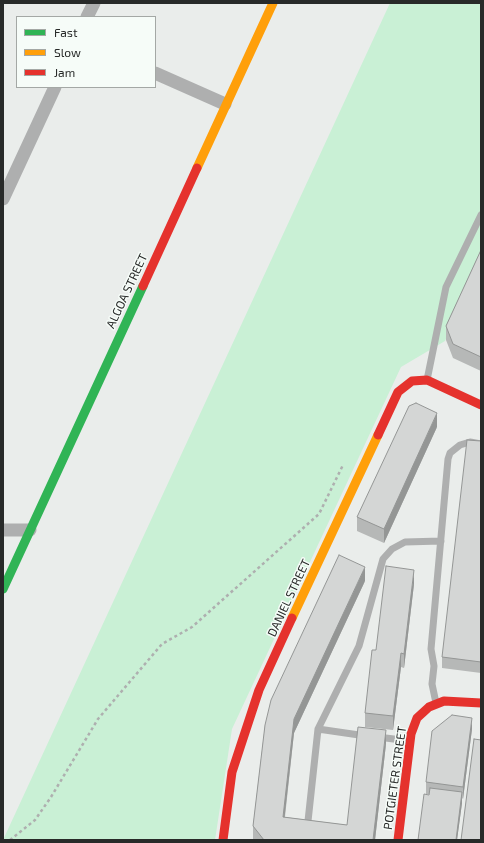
<!DOCTYPE html>
<style>
body{margin:0}
#map{position:relative;width:484px;height:843px;overflow:hidden;background:#eaedeb;font-family:"Exo 2",sans-serif}
canvas{display:block}
.frame{position:absolute;inset:0;border:4px solid #282a29;pointer-events:none}
.legend{position:absolute;left:16px;top:16px;width:140px;height:72px;box-sizing:border-box;background:#f6fcf8;border:1px solid #a4a8a5;margin:0;padding:5px 7px;list-style:none;font-size:12px;color:#282a29}
.legend li{display:flex;align-items:center;gap:8px;height:20px}
.legend b{width:20px;border:1px solid #a4a8a5}
</style>
<div id="map">
<canvas width="484" height="843"></canvas>
<div class="frame"></div>
<ul class="legend">
<li><b style="height:5px;background:#30b455"></b>Fast</li>
<li><b style="height:5px;background:#ff9f0a"></b>Slow</li>
<li><b style="height:5px;background:#e5322d"></b>Jam</li>
</ul>
</div>
<script>
const c = document.querySelector('canvas').getContext('2d');
c.lineJoin = 'round';
function paint(path, color) { c.fillStyle = color; c.fill(path, 'evenodd'); }
const toPath = rows => new Path2D(rows.map(r => 'M' + r).join(''));
function stroke(path, color, width, dash) { c.strokeStyle = color; c.lineWidth = width; c.lineCap = dash ? 'butt' : 'round'; c.setLineDash(dash || []); c.stroke(path); }
function label(font, color, halo, rows, align = 'center') {
  c.font = font + ' "Exo 2",sans-serif'; c.lineWidth = 3; c.setLineDash([]); c.textBaseline = 'middle'; c.strokeStyle = halo; c.fillStyle = color; for (const [text, x, y, turn = 0] of rows) {
    c.save(); c.translate(x, y); c.rotate((+turn || 0) * Math.PI / 180); c.textAlign = isNaN(turn) ? turn : align; if (halo) c.strokeText(text, 0, 0); c.fillText(text, 0, 0); c.restore();
  }
}
paint(toPath([
 [390,3,481,3,481,258,445,341,401,367,232,729,215,840,3,840]
]), '#c9f0d5');
stroke(toPath([
 [10,840,35,820,51,797,98,719,162,644,192,627,319,514,343,465]
]), '#aeafaf', 2.5, [3, 3]);
stroke(toPath([
 [427,380,446,287,481,215],
 [436,703,432,684,434,666,431,649,448,459,450,453,460,445,470,442,481,444],
 [318,729,366,736],
 [378,737,409,741],
 [308,821,318,729,359,646,383,559,392,549,405,542,441,541]
]), '#aeafaf', 7);
stroke(toPath([
 [87,17,94,3],
 [155,73,225,104],
 [3,199,55,87],
 [3,530,30,530]
]), '#aeafaf', 13);
stroke(toPath([
 [3,589,143,286]
]), '#30b455', 9);
stroke(toPath([
 [197,168,273,3],
 [292,618,378,435]
]), '#ff9f0a', 9);
stroke(toPath([
 [143,286,197,168],
 [378,435,398,392,412,381,427,380,481,405],
 [223,840,232,772,259,690,292,618],
 [398,840,411,734,417,718,429,707,444,701,481,703]
]), '#e5322d', 9);
paint(toPath([
 [481,250,481,371,453,358,446,340,446,326],
 [437,427,384,543,357,531,357,517],
 [481,441,481,673,442,668,442,657],
 [365,581,294,733,285,817,347,825,386,744,375,840,253,840,253,826,265,725],
 [414,584,404,668,401,667,393,730,365,727,365,713,376,650],
 [472,729,463,799,462,798,462,803,457,840,418,840,429,795,429,794,426,794,426,782]
]), '#b6b8b7');
paint(toPath([
 [437,413,437,427,384,543,384,529],
 [365,567,365,581,294,733,283,831,283,817,294,719],
 [414,570,414,584,404,668,404,654],
 [401,653,401,667,393,730,393,716],
 [472,718,472,729,463,799,463,787],
 [386,730,386,744,375,840,373,840],
 [462,792,462,803,457,840,456,840]
]), '#949695');
const building = toPath([
 [481,250,481,357,453,344,446,326,481,250],
 [416,403,437,413,384,529,357,517,409,406,416,403],
 [467,440,481,441,481,662,442,657,467,440],
 [339,555,365,567,294,719,283,817,347,825,358,727,386,730,373,840,264,840,253,826,265,725,271,700,339,555],
 [386,566,414,570,404,654,401,653,393,716,365,713,372,650,376,650,386,566],
 [452,715,472,718,463,787,426,782,432,731,452,715],
 [474,739,481,740,481,840,461,840,474,739],
 [430,788,462,792,456,840,418,840,424,794,429,795,430,788]
]);
paint(building, '#d4d6d5');
stroke(building, '#949695', 1);
label('12px', '#282a29', '#f6fcf8', [
 ["ALGOA STREET",127,291,-65],
 ["DANIEL STREET",289,598,-65],
 ["POTGIETER STREET",395,778,-82]
]);
</script>
